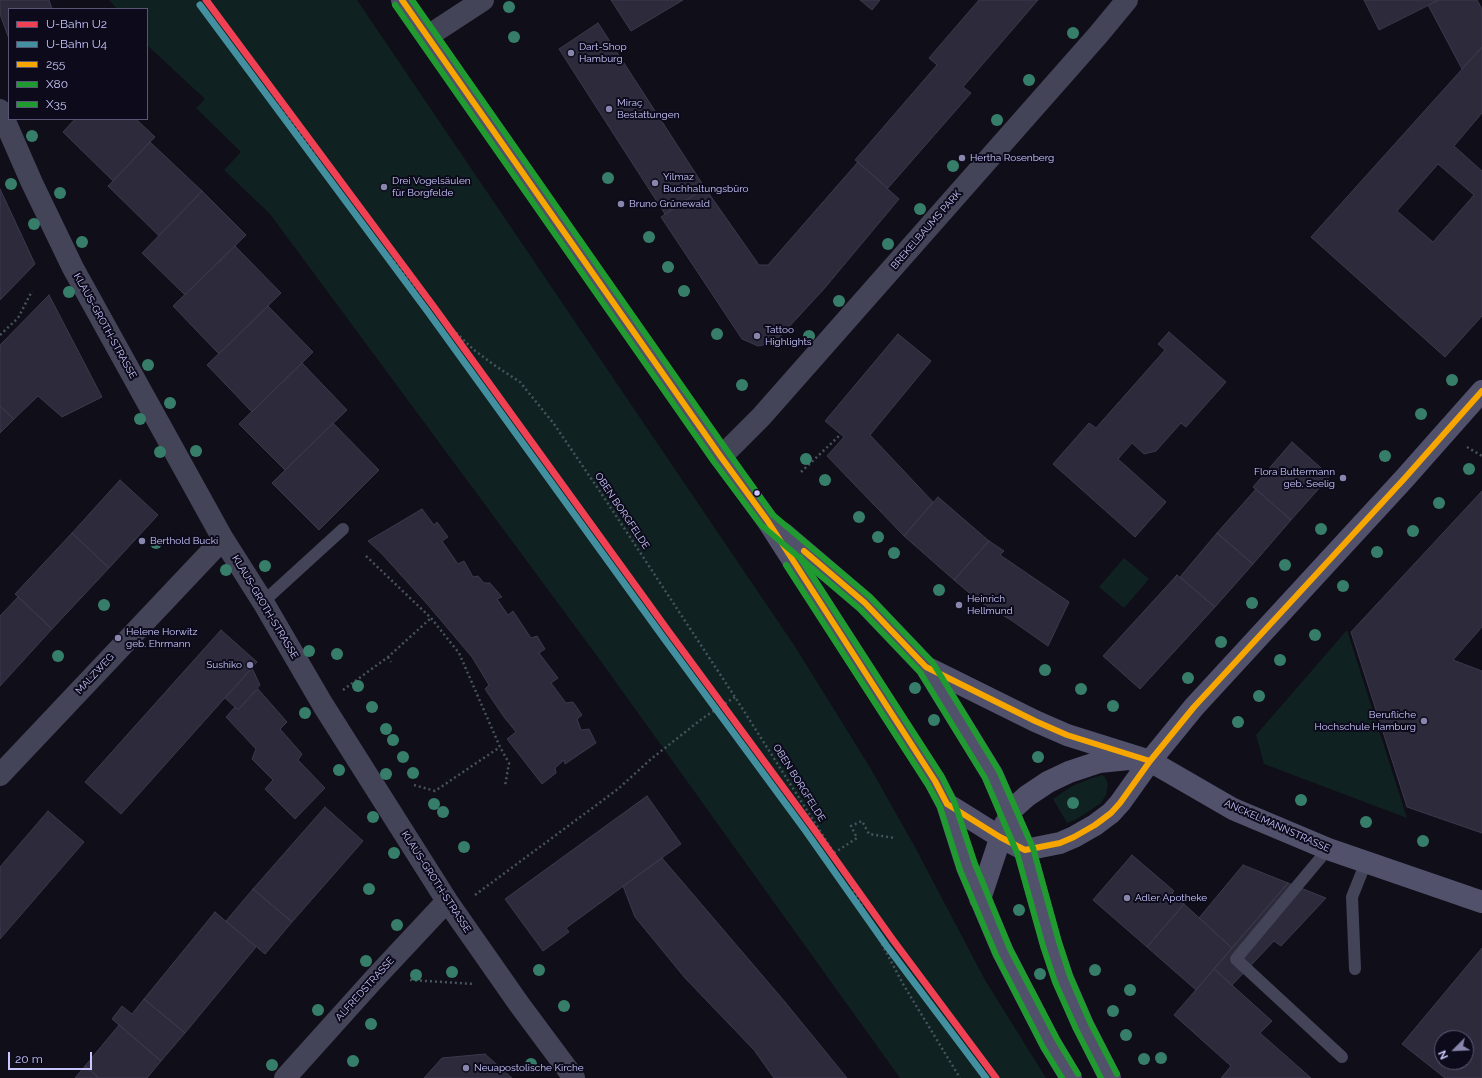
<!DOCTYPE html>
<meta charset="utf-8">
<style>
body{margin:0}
#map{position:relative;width:1482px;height:1078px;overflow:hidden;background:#100e18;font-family:Raleway,sans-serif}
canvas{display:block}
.legend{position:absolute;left:8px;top:8px;width:140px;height:112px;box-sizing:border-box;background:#0d0b1b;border:1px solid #585675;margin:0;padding:5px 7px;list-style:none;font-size:12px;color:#c9c7fd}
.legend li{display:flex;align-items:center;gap:8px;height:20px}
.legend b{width:20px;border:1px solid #585675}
.north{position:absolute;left:1434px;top:1030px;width:40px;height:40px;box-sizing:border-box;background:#0d0b1b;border:1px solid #585675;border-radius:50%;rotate:246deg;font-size:11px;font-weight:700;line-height:16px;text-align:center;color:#c9c7fd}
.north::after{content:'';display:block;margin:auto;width:14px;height:18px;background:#8886ad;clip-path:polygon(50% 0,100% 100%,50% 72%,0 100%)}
.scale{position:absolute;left:8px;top:1052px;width:84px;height:18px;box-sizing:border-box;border:2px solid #c9c7fd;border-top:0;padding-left:5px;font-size:12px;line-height:14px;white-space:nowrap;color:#c9c7fd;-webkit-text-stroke:3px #0d0b1b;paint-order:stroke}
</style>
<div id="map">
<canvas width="1482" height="1078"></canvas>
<ul class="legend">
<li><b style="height:5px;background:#f04054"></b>U-Bahn U2</li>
<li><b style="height:5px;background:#4391a0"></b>U-Bahn U4</li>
<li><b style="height:5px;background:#f7a600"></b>255</li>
<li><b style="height:5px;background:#1f9b30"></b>X80</li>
<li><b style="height:5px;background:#1f9b30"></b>X35</li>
</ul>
<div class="north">N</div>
<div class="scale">20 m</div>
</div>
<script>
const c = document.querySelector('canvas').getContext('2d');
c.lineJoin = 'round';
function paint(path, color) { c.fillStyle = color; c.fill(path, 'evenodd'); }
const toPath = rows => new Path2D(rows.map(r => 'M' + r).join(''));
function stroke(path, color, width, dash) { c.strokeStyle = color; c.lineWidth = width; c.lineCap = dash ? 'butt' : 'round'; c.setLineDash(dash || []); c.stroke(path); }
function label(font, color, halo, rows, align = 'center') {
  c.font = font + ' Raleway,sans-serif'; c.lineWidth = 4; c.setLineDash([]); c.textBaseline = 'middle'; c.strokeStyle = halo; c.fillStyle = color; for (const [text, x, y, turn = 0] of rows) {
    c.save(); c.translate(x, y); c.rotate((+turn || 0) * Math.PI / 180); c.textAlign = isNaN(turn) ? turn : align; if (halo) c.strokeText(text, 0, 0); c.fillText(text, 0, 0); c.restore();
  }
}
paint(toPath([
 [109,0,357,0,794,645,871,769,916,849,985,980,1046,1078,900,1078,600,660,270,214,224,170,241,152,196,108,205,99,147,45,147,9,117,9],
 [1124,558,1149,579,1124,608,1099,587],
 [1347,630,1407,818,1264,764,1256,735],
 [1102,775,1105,777,1108,784,1106,795,1101,803,1077,819,1067,823,1053,799,1072,786,1092,778]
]), '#0f2221');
const building = toPath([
 [0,0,49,0,52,9,9,9,9,39,0,14,0,0],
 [611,0,683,0,631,31,611,0],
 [860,0,880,0,872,10,860,0],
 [979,0,1038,0,963,87,971,93,888,188,855,160,937,65,929,58,979,0],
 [1364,0,1439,0,1379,30,1364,0],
 [1439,0,1477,0,1482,9,1482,47,1462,69,1428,5,1439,0],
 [598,23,705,188,665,214,559,49,598,23],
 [1482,47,1482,113,1454,146,1482,171,1482,316,1445,357,1311,237,1482,47],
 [1438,164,1474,195,1433,242,1397,211,1438,164],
 [75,119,136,119,155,137,113,181,63,132,75,119],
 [150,142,202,191,159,236,108,186,150,142],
 [858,162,899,199,823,290,774,343,758,346,742,339,661,217,705,188,759,265,768,265,858,162],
 [0,189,35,264,0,300,0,189],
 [202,191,246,235,185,295,142,253,202,191],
 [235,246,281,293,219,354,173,306,235,246],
 [49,295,102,397,62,417,38,396,14,419,0,406,0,345,49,295],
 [268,306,313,352,252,412,207,365,268,306],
 [1169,332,1226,382,1186,427,1181,423,1156,451,1144,454,1132,443,1118,459,1166,502,1135,537,1053,464,1089,423,1096,428,1165,350,1158,344,1169,332],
 [898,334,931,361,870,435,933,502,904,536,827,456,844,437,825,421,898,334],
 [302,363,347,410,285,470,239,424,302,363],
 [0,406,14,419,0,433,0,406],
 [333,423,379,470,319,530,272,483,333,423],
 [1292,442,1330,476,1291,520,1253,487,1292,442],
 [120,480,158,515,109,568,72,533,120,480],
 [1256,489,1291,520,1253,564,1217,533,1256,489],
 [1482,491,1482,627,1453,660,1482,671,1482,833,1407,807,1351,632,1482,491],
 [938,497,989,541,954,580,904,536,938,497],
 [422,509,434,525,437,522,448,537,442,541,458,564,464,561,473,577,478,576,484,583,490,583,502,597,497,599,508,615,513,611,531,638,537,636,545,649,539,653,558,678,551,683,566,703,573,702,582,715,577,719,581,730,589,729,596,743,565,764,564,760,555,768,556,773,542,784,507,739,516,732,504,717,485,689,489,685,472,657,428,605,382,554,368,541,422,509],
 [72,533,109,568,52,629,15,594,72,533],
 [1217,533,1253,564,1215,607,1180,577,1217,533],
 [989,541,1004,551,1000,555,1069,602,1048,646,1011,620,980,602,954,580,989,541],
 [1177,575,1215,607,1140,689,1103,656,1177,575],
 [18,597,52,629,0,686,0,616,18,597],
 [221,630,257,662,121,814,85,782,221,630],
 [252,668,260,685,238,710,225,698,252,668],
 [258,689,287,722,280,729,302,754,298,760,325,788,295,819,265,789,273,780,252,759,256,749,226,717,235,707,238,710,258,689],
 [647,796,681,844,566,928,569,932,543,951,505,899,647,796],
 [325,807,363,841,292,922,253,889,325,807],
 [48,811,84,842,0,939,0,867,48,811],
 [1132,855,1174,891,1172,893,1184,904,1147,947,1093,900,1132,855],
 [662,858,785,1002,847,1078,774,1078,754,1050,685,978,635,917,623,886,662,858],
 [1243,865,1288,883,1232,948,1199,918,1243,865],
 [1288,883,1326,898,1281,946,1274,941,1232,985,1214,969,1288,883],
 [253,889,292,922,265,954,226,921,253,889],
 [1184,904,1232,948,1196,990,1147,947,1184,904],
 [215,912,256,947,185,1033,144,999,215,912],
 [1482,948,1482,1078,1445,1078,1402,1044,1482,948],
 [1442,1038,1466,1038,1466,1062,1442,1062,1442,1038],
 [1214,969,1272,1021,1260,1033,1311,1078,1221,1078,1231,1066,1174,1015,1214,969],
 [144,999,185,1033,161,1061,112,1019,122,1006,132,1014,144,999],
 [119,1025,161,1061,147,1078,99,1078,85,1066,119,1025],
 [485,1054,512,1078,424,1078,442,1058,485,1054],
 [85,1066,99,1078,75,1078,85,1066]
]);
paint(building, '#2d2b3b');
stroke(building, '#3b394c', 1);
stroke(toPath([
 [209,0,325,170,383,248,443,320,474,350,494,365,520,382,554,424,601,493,735,697,834,853,903,984,960,1078],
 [0,335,18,318,32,291],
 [1467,447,1482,456],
 [801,472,840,435],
 [366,556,431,618,459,653,500,747,509,763,505,786],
 [388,657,391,662],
 [343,690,388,657,431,618],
 [414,785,435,791,500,747],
 [834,853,857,838,851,826,862,821,869,834,895,838],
 [475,895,618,789,651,759,703,718,735,697],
 [410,980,475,984]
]), '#46545f', 2.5, [2, 3]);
stroke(toPath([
 [263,602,343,529],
 [1328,849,1236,959,1342,1057],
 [1355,969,1352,897,1366,862]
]), '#444459', 12);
stroke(toPath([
 [428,36,483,0],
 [0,110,32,183,73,268,223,539,263,602,323,705,447,901,519,1004,574,1078],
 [721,457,761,417,1098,35,1127,0],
 [0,775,223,539],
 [285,1078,375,978,447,901]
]), '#444459', 22);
stroke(toPath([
 [402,0,721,457,767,520,935,781,947,804,967,867,1003,952,1050,1043,1071,1078],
 [783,533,865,603,926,667,992,774,1025,850,1051,944,1063,979,1083,1025,1110,1078],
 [926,667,1035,721,1067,735,1150,761,1233,809,1328,849,1482,902],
 [947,804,1000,837,1025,850],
 [1008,813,1027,796,1048,782,1069,772,1099,762,1129,759],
 [1025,850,1060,843,1074,837,1095,825,1111,813,1120,803,1150,761,1194,707,1404,479,1482,391],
 [980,899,1005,824]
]), '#51516c', 22);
stroke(toPath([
 [402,0,721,457,767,520,935,781,947,804,1000,837,1025,850,1060,843,1074,837,1095,825,1111,813,1120,803,1150,761,1194,707,1404,479,1482,391],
 [804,551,865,603,926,667,1035,721,1067,735,1150,761]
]), '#f7a600', 6);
stroke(toPath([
 [395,5,714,462,761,525,860,609,920,672,985,778,1017,853,1043,946,1055,982,1076,1029,1101,1078],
 [786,565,928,785,940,807,960,870,996,955,1043,1047,1062,1078]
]), '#1f9b30', 6);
stroke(toPath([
 [412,0,728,452,773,515,870,597,933,663,999,771,1033,848,1059,942,1070,976,1090,1022,1117,1074],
 [800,557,942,777,954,801,975,864,1010,949,1057,1039,1078,1074]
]), '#1f9b30', 6);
stroke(toPath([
 [206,0,434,307,669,632,811,825,893,940,996,1078]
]), '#f04054', 7);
stroke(toPath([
 [200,5,428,312,663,637,805,830,886,945,986,1078]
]), '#4391a0', 7);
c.fillStyle = '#377e6a';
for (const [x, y] of [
 [509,7],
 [1073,33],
 [514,37],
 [1029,80],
 [997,120],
 [32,136],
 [953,166],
 [608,178],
 [11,184],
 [60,193],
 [920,209],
 [34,224],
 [649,237],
 [82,242],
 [888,244],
 [668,267],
 [684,291],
 [69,292],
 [839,301],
 [717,334],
 [809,336],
 [148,365],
 [1452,380],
 [742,385],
 [170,403],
 [1421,414],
 [140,419],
 [196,451],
 [160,452],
 [1385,456],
 [806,459],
 [1469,469],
 [825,480],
 [1439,503],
 [859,517],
 [1321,529],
 [1413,531],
 [878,537],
 [156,543],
 [1377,552],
 [894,553],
 [1285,565],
 [265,566],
 [226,570],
 [1343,586],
 [939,590],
 [1252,603],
 [104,605],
 [1315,635],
 [1221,642],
 [309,651],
 [337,654],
 [58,656],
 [1280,660],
 [1045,670],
 [1188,678],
 [358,686],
 [915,688],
 [1081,689],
 [1259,696],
 [1113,706],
 [372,707],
 [305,713],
 [934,720],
 [1238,722],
 [386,729],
 [393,740],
 [403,757],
 [1038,757],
 [339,770],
 [413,773],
 [386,774],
 [1301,800],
 [1073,803],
 [434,804],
 [443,812],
 [373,817],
 [1366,822],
 [1423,841],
 [464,847],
 [394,853],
 [369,889],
 [1019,910],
 [397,925],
 [366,961],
 [539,970],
 [1095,970],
 [452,972],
 [1040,974],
 [416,975],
 [1130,990],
 [564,1006],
 [318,1010],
 [1113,1011],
 [371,1024],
 [1126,1035],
 [1161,1058],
 [1144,1059],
 [353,1061],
 [531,1064],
 [272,1065]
]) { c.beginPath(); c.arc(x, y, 6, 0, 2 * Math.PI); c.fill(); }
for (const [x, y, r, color] of [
 [571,53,4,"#8886ad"],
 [609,109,4,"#8886ad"],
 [962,158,4,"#8886ad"],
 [655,183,4,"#8886ad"],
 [384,187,4,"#8886ad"],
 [621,204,4,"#8886ad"],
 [757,336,4,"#8886ad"],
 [1343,478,4,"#8886ad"],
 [757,493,3.5,"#c9c7fd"],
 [142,541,4,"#8886ad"],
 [959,605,4,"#8886ad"],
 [118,638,4,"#8886ad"],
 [250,665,4,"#8886ad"],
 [1424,721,4,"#8886ad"],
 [1127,898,4,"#8886ad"],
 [466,1068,4,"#8886ad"]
]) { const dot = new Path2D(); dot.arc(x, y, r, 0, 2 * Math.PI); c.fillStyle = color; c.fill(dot); stroke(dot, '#0d0b1b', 1.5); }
label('10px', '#c9c7fd', '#0d0b1b', [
 ["Dart-Shop",579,47],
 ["Hamburg",579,59],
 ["Miraç",617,103],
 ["Bestattungen",617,115],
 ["Hertha Rosenberg",970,158],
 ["Yilmaz",663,177],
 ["Buchhaltungsbüro",663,189],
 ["Drei Vogelsäulen",392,181],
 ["für Borgfelde",392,193],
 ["Bruno Grünewald",629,204],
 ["Tattoo",765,330],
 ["Highlights",765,342],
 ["Flora Buttermann",1335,472,"right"],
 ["geb. Seelig",1335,484,"right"],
 ["Berthold Bucki",150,541],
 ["Heinrich",967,599],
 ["Hellmund",967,611],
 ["Helene Horwitz",126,632],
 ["geb. Ehrmann",126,644],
 ["Sushiko",242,665,"right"],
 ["Berufliche",1416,715,"right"],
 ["Hochschule Hamburg",1416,727,"right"],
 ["Adler Apotheke",1135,898],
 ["Neuapostolische Kirche",474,1068]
], 'left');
label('10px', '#c9c7fd', '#0d0b1b', [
 ["BREKELBAUMS PARK",926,230,-49],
 ["KLAUS-GROTH-STRASSE",105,326,61],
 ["OBEN BORGFELDE",622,511,56],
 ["KLAUS-GROTH-STRASSE",265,607,59],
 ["MALZWEG",95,674,-47],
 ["OBEN BORGFELDE",799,783,58],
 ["ANCKELMANNSTRASSE",1277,826,24],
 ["KLAUS-GROTH-STRASSE",436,882,57],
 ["ALFREDSTRASSE",365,989,-48]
]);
</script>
